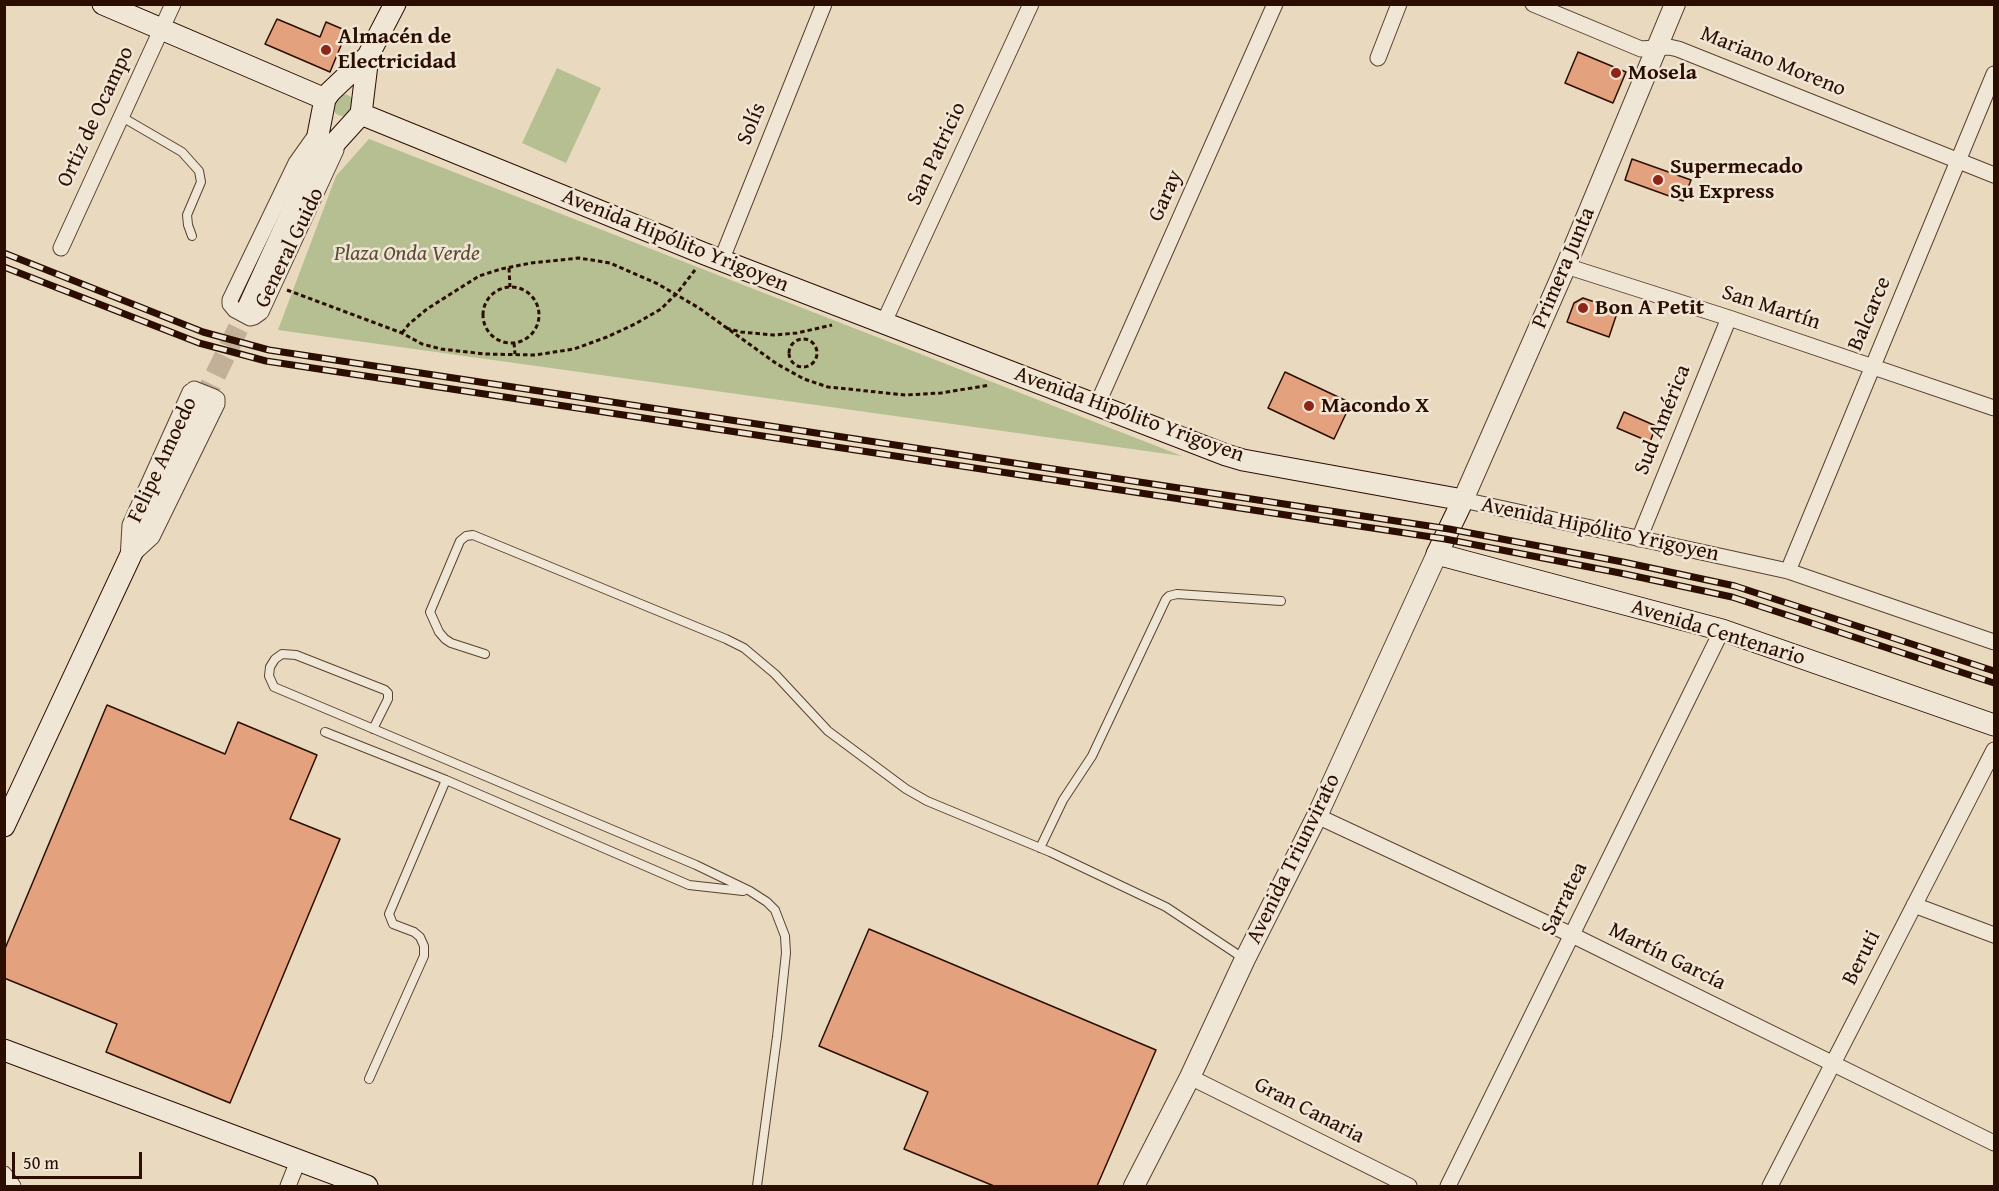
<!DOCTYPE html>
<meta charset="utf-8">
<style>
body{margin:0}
#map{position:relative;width:1999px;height:1191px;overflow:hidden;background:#e8d9bf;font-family:"Gentium Book Plus",serif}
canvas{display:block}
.frame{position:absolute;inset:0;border:6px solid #2b0e00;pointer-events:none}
.scale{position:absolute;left:12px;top:1152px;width:130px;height:27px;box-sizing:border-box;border:3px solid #2b0e00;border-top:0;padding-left:8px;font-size:18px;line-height:21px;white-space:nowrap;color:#2b0e00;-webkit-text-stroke:4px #f0e6d5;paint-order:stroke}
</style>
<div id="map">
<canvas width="1999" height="1191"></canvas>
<div class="frame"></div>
<div class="scale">50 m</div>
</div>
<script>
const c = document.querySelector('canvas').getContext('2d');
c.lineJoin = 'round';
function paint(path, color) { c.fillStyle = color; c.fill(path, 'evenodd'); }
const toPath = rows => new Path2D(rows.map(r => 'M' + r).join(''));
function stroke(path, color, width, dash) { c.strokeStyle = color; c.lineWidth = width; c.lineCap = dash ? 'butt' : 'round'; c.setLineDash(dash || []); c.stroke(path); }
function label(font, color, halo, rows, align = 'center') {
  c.font = font + ' "Gentium Book Plus",serif'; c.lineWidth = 5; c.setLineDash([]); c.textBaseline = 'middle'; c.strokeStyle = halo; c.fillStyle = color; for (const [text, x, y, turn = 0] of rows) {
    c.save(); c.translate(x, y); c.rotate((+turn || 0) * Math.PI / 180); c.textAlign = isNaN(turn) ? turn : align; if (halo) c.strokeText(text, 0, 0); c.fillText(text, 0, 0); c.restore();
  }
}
paint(toPath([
 [557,68,601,88,566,163,522,143],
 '332 105a11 11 0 1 1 22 0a11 11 0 1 1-22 0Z',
 [369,139,1182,456,278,330,336,176]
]), '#b5bf92');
const building = toPath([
 [277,19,320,37,326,22,347,31,330,72,265,44,277,19],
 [1578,52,1626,72,1613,103,1565,83,1578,52],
 [1632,159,1691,180,1683,201,1625,180,1632,159],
 [1583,298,1618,310,1609,337,1567,322,1574,303,1583,298],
 [1285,372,1351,403,1334,439,1268,408,1285,372],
 [1624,412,1656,426,1650,442,1617,428,1624,412],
 [107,705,225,754,238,722,317,755,290,819,340,839,230,1103,106,1052,117,1024,4,978,4,951,107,705],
 [869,929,1156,1050,1097,1186,994,1186,904,1149,928,1092,819,1046,869,929]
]);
paint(building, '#e4a17d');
stroke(building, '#2b0e00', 1.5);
stroke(toPath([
 [202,403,247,310]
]), '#c2b099', 21, [21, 10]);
const service = toPath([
 [122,117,182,152,199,171,201,182,187,215,188,225,192,236],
 [485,654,451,643,445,639,439,632,430,612,460,541,466,536,473,535,726,639,744,648,775,674,828,731,906,789,927,801,1050,852,1166,907,1243,958],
 [373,729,388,699,388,693,385,690,296,655,282,654,275,659,270,667,269,676,274,687,696,865,750,891,767,902,775,910,785,936,786,953,777,1037,757,1186],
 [325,732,446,780,689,885,743,891],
 [1040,848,1063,800,1092,756,1166,599,1169,596,1177,594,1281,601],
 [369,1079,424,956,424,946,420,937,414,932,393,924,389,914,446,780]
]);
const minor = toPath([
 [1533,4,1641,49,1669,47,1678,49,1994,175],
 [1378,58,1399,4],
 [313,139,296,163,230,300,230,304,235,310,250,318,254,317,261,312,336,150],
 [61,248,173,4],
 [721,261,824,4],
 [1566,266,1729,318,1994,408],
 [884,322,1031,4],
 [194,389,214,397,217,399,217,404,152,537,128,559,130,525,190,392,194,389],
 [1097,405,1275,4],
 [1463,500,1788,571,1994,642],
 [1639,539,1729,318],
 [1788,571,1994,74],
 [1317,816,1572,935,1994,1143],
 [1914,905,1994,935],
 [1190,1077,1409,1186],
 [4,1174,13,1186],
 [288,1186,298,1161],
 [1448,1186,1722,630],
 [1770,1186,1994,750]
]);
const tertiary = toPath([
 [1463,500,1566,266,1675,4],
 [1134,1186,1190,1077,1245,959,1317,816,1437,554]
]);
const secondary = toPath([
 [103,4,325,99],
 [361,114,705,254,1226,455,1243,460,1463,500,1437,554,1722,630,1994,725],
 [312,172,333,145,361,114,368,56],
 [247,310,305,183,317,140,325,99,330,92,368,56,395,4],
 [4,826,202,403],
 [4,1050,367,1186]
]);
stroke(service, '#5a4130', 10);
stroke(minor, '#5a4130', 17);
stroke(tertiary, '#5a4130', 22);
stroke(secondary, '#2b0e00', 23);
stroke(toPath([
 [509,268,510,287],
 '483 315a28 28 0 1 1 56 0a28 28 0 1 1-56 0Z',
 [287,290,402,333,422,344,441,349,485,354,535,355,574,349,607,337,635,324,661,309,678,292,695,270],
 [726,328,741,332,774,335,797,333,832,325],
 [402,333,409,324,427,309,479,276,501,269,531,263,579,258,610,263,658,284,699,308,777,364,804,379,828,387,906,395,941,393,990,385],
 '789 353a14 14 0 1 1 28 0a14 14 0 1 1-28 0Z',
 [514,343,515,354]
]), '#2b0e00', 3, [4.5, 3]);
stroke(service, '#f0e6d5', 8);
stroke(minor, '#f0e6d5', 15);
stroke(tertiary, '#f0e6d5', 20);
stroke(secondary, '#f0e6d5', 21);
const rail = toPath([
 [4,253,203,332,269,350,1449,529,1623,562,1735,586,1994,671],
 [4,267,199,343,266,361,1445,539,1620,573,1732,597,1994,683]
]);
stroke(rail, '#2b0e00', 7);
stroke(rail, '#f0e6d5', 4.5, [14]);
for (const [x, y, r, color] of [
 [326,50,6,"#8f2418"],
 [1616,73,6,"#8f2418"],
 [1658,180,6,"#8f2418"],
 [1583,308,6,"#8f2418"],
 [1309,406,6,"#8f2418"]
]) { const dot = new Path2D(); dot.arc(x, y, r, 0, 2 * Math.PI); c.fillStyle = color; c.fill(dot); stroke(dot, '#f0e6d5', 2); }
label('bold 22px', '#2b0e00', '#f0e6d5', [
 ["Almacén de",338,37],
 ["Electricidad",338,62],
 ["Mosela",1628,73],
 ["Supermecado",1670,167],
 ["Su Express",1670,192],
 ["Bon A Petit",1595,308],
 ["Macondo X",1321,406]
], 'left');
label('22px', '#2b0e00', '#f0e6d5', [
 ["Mariano Moreno",1773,62,22],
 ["Ortiz de Ocampo",96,117,-65],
 ["Solís",752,124,-68],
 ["San Patricio",937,154,-65],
 ["Garay",1166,196,-66],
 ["Avenida Hipólito Yrigoyen",675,241,22],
 ["General Guido",290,248,-64],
 ["Primera Junta",1564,268,-67],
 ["San Martín",1771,308,18],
 ["Balcarce",1870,314,-67],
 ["Avenida Hipólito Yrigoyen",1129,415,20],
 ["Sud América",1663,420,-68],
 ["Felipe Amoedo",163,460,-65],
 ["Avenida Hipólito Yrigoyen",1600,530,12],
 ["Avenida Centenario",1718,633,17],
 ["Avenida Triunvirato",1294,859,-64],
 ["Sarratea",1565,899,-64],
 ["Martín García",1667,957,26],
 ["Beruti",1862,958,-63],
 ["Gran Canaria",1309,1111,27]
]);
label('italic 22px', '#5b4c33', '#f0e6d5', [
 ["Plaza Onda Verde",407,254]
]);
</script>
